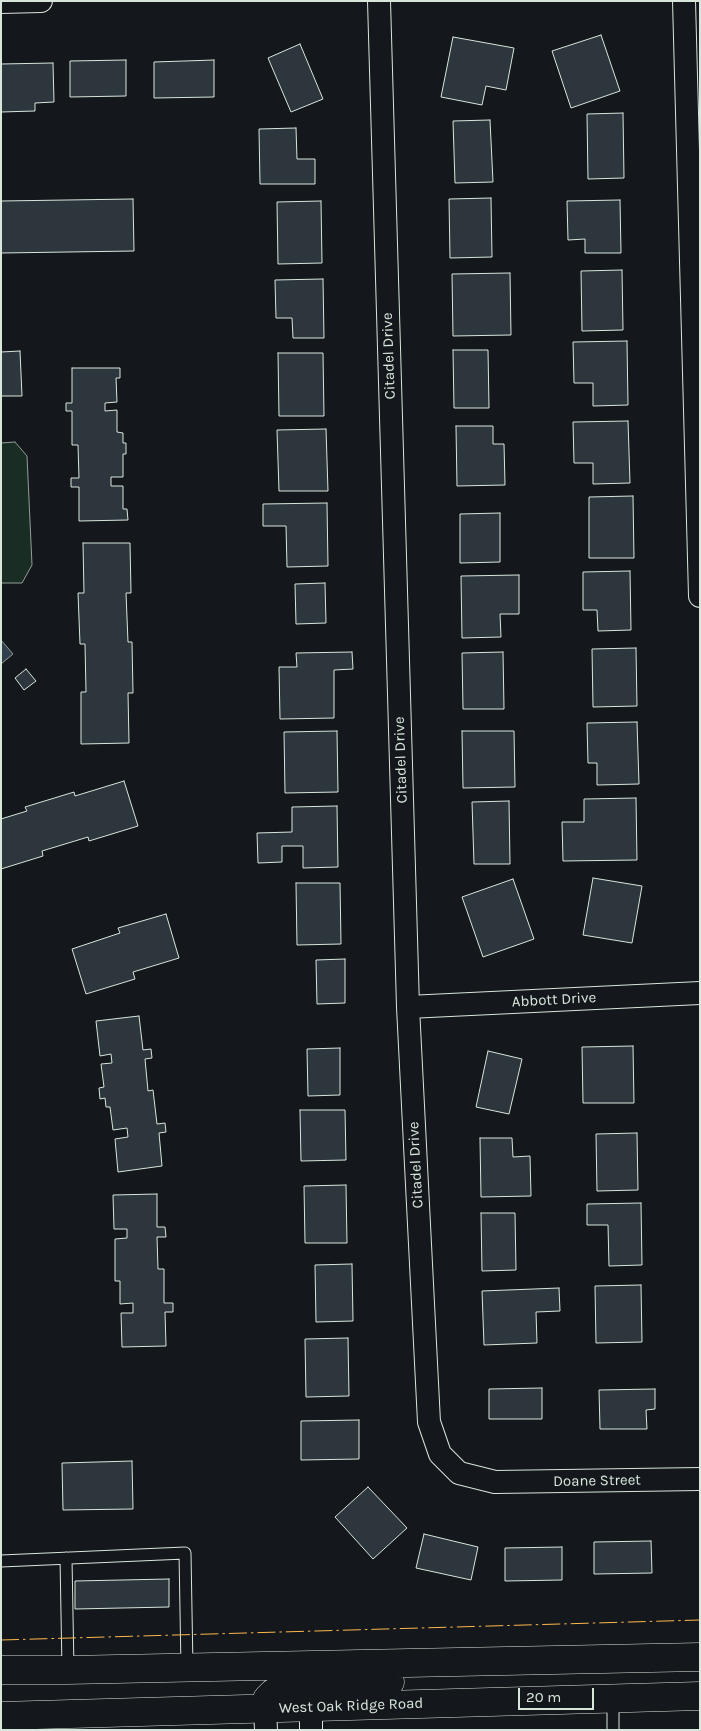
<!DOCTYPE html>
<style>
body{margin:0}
#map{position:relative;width:701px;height:1731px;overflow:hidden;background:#14181c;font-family:Karla,sans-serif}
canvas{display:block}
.frame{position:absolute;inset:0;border:2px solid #d8e6dc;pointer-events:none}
.scale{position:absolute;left:518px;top:1688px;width:76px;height:22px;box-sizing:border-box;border:2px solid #d8e6dc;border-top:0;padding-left:6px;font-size:15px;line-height:18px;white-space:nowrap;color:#d8e6dc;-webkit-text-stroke:4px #14181c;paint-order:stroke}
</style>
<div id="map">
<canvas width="701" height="1731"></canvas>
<div class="frame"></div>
<div class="scale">20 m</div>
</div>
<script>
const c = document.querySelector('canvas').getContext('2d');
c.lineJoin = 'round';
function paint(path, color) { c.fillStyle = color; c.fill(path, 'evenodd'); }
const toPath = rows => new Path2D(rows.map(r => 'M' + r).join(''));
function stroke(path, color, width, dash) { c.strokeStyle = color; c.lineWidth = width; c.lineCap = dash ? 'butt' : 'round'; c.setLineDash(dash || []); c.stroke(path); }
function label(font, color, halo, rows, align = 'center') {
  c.font = font + ' Karla,sans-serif'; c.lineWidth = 4; c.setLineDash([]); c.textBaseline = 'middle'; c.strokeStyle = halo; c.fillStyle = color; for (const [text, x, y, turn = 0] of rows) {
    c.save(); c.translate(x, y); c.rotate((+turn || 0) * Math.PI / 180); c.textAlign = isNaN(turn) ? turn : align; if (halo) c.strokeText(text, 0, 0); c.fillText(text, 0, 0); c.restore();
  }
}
const green = toPath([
 [15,442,27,456,32,565,22,583,1,583,1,443,15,442]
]);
paint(green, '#1a2d24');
stroke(green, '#939e99', 1);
const water = toPath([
 [1,640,13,654,1,664,1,640]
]);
paint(water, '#2f3f4d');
stroke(water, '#939e99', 1);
const building = toPath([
 [601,35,620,91,571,108,552,51,601,35],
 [453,37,514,48,506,90,486,86,482,105,441,97,453,37],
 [300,44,323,99,291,112,268,58,300,44],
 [126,60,126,96,70,97,70,61,126,60],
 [214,60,214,97,154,98,154,62,214,60],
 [53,63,54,102,35,103,35,111,1,112,1,64,53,63],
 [623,113,624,178,588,179,587,114,623,113],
 [490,120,493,182,455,183,453,121,490,120],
 [296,128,297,159,315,159,315,184,260,184,259,129,296,128],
 [491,198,492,257,450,258,449,199,491,198],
 [133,199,134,251,1,253,1,201,133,199],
 [620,200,621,253,585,253,585,239,568,240,567,201,620,200],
 [321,201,322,263,278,264,277,202,321,201],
 [622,270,623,330,582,331,581,271,622,270],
 [510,273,511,335,453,336,452,274,510,273],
 [323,279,324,338,293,338,292,318,276,318,275,280,323,279],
 [627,341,628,405,593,406,593,383,574,383,573,342,627,341],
 [453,350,488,350,489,408,454,408,453,350],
 [20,351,22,396,1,396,1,352,20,351],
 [278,353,323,353,324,416,279,416,278,353],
 [72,368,120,368,120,378,116,378,117,402,105,403,105,411,117,410,117,432,123,433,123,443,126,443,126,454,123,454,123,477,111,477,111,486,123,486,123,509,127,509,128,520,79,521,79,487,71,487,71,478,79,478,78,445,72,445,72,411,66,411,66,403,72,403,72,368],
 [628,421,630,483,593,484,593,463,574,463,573,422,628,421],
 [456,426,493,426,493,444,504,444,505,485,457,486,456,426],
 [326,429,328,491,279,491,277,430,326,429],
 [633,496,634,558,589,558,589,497,633,496],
 [327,503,328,566,287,567,286,526,263,526,263,504,327,503],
 [500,513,500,562,460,563,460,514,500,513],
 [83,543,130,543,131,593,126,593,128,642,132,642,133,693,128,693,129,743,81,744,81,692,86,692,85,644,80,644,78,593,84,593,83,543],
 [630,571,631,630,598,631,597,610,583,610,583,572,630,571],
 [519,575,519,614,500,614,501,637,462,638,461,576,519,575],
 [325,583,326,623,296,624,295,584,325,583],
 [636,648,637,706,593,707,592,649,636,648],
 [352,652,353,669,334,670,334,718,280,719,279,667,297,667,296,653,352,652],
 [503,652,504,709,463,709,462,653,503,652],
 [26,669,36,681,24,690,15,678,26,669],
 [637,722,639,784,597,785,597,763,588,763,587,723,637,722],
 [337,731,338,792,285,793,284,732,337,731],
 [462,731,514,731,515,787,463,788,462,731],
 [124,781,138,826,89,841,88,837,42,851,43,856,1,869,1,819,27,811,25,807,74,792,75,796,124,781],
 [636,798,637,860,563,861,562,822,584,822,584,799,636,798],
 [509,801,510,864,474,864,472,802,509,801],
 [337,806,338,867,303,868,303,846,282,846,282,862,258,863,257,833,292,832,292,807,337,806],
 [593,878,642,886,632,943,583,935,593,878],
 [513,879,534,939,483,957,462,897,513,879],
 [296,883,340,883,341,944,297,945,296,883],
 [166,914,179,958,133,972,135,979,86,994,72,949,120,933,118,928,166,914],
 [345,959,345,1003,317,1004,316,960,345,959],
 [139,1016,143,1050,151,1049,152,1058,145,1059,148,1091,153,1090,157,1124,165,1123,166,1132,159,1133,162,1166,118,1172,115,1139,128,1137,127,1128,113,1130,110,1107,106,1107,105,1098,100,1099,99,1088,104,1087,101,1064,112,1063,111,1054,100,1056,96,1021,139,1016],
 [633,1046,634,1103,583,1103,582,1047,633,1046],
 [340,1048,340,1095,308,1096,307,1049,340,1048],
 [488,1051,522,1059,509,1114,476,1107,488,1051],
 [300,1110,345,1110,346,1160,301,1161,300,1110],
 [637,1133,638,1190,597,1191,596,1134,637,1133],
 [480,1138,512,1138,513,1157,530,1156,531,1196,481,1197,480,1138],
 [346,1185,347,1243,305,1243,304,1186,346,1185],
 [157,1194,157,1227,165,1227,166,1237,157,1237,158,1269,164,1269,164,1303,173,1303,173,1312,165,1312,166,1346,122,1347,121,1313,133,1313,133,1303,120,1304,120,1281,115,1281,115,1239,127,1238,127,1229,114,1229,113,1195,157,1194],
 [641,1203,642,1265,609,1266,608,1225,587,1225,587,1204,641,1203],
 [481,1213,515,1213,516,1270,482,1271,481,1213],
 [352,1264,353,1321,316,1322,315,1265,352,1264],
 [641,1285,642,1342,596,1343,595,1286,641,1285],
 [559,1288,560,1311,536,1312,537,1343,484,1345,482,1291,559,1288],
 [348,1338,349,1396,306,1397,305,1339,348,1338],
 [542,1388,542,1419,489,1419,489,1389,542,1388],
 [655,1389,655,1409,646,1410,647,1429,600,1429,599,1390,655,1389],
 [359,1420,359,1459,301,1460,301,1421,359,1420],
 [132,1461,133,1509,63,1510,62,1463,132,1461],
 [368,1487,407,1528,373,1559,335,1517,368,1487],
 [424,1534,478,1547,471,1580,416,1568,424,1534],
 [651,1541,652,1573,594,1574,594,1542,651,1541],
 [562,1547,562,1580,505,1581,505,1548,562,1547],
 [169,1579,169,1607,75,1609,75,1581,169,1579]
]);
paint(building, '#2c363c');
stroke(building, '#d8e6dc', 1);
const service = toPath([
 [66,1558,68,1670],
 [1,1561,185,1553,187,1668],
 [613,1699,613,1730]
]);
const minor = toPath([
 [379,1,408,1007,429,1422,440,1454,459,1473,495,1482,700,1479],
 [684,1,700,596],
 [1,2,41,1],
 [408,1007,700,993],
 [311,1708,311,1730],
 [265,1709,266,1730]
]);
const tertiary = toPath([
 [1,1670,68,1670,700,1657],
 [265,1709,267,1699,273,1693,283,1687,297,1685,390,1682],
 [1,1716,700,1696]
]);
stroke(service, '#d8e6dc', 13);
stroke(minor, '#d8e6dc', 24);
stroke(tertiary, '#d8e6dc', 29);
stroke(service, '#14181c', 11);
stroke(minor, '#14181c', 22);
stroke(tertiary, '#14181c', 28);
stroke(toPath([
 [1,1640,700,1620]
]), '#ffb74d', 1, [18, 4, 2.5, 4]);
label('15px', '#d8e6dc', '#14181c', [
 ["Citadel Drive",389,356,-92],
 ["Citadel Drive",401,760,-92],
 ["Abbott Drive",554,1000,-3],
 ["Citadel Drive",416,1165,-93],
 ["Doane Street",597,1481,-1],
 ["West Oak Ridge Road",351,1706,-2]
]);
</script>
